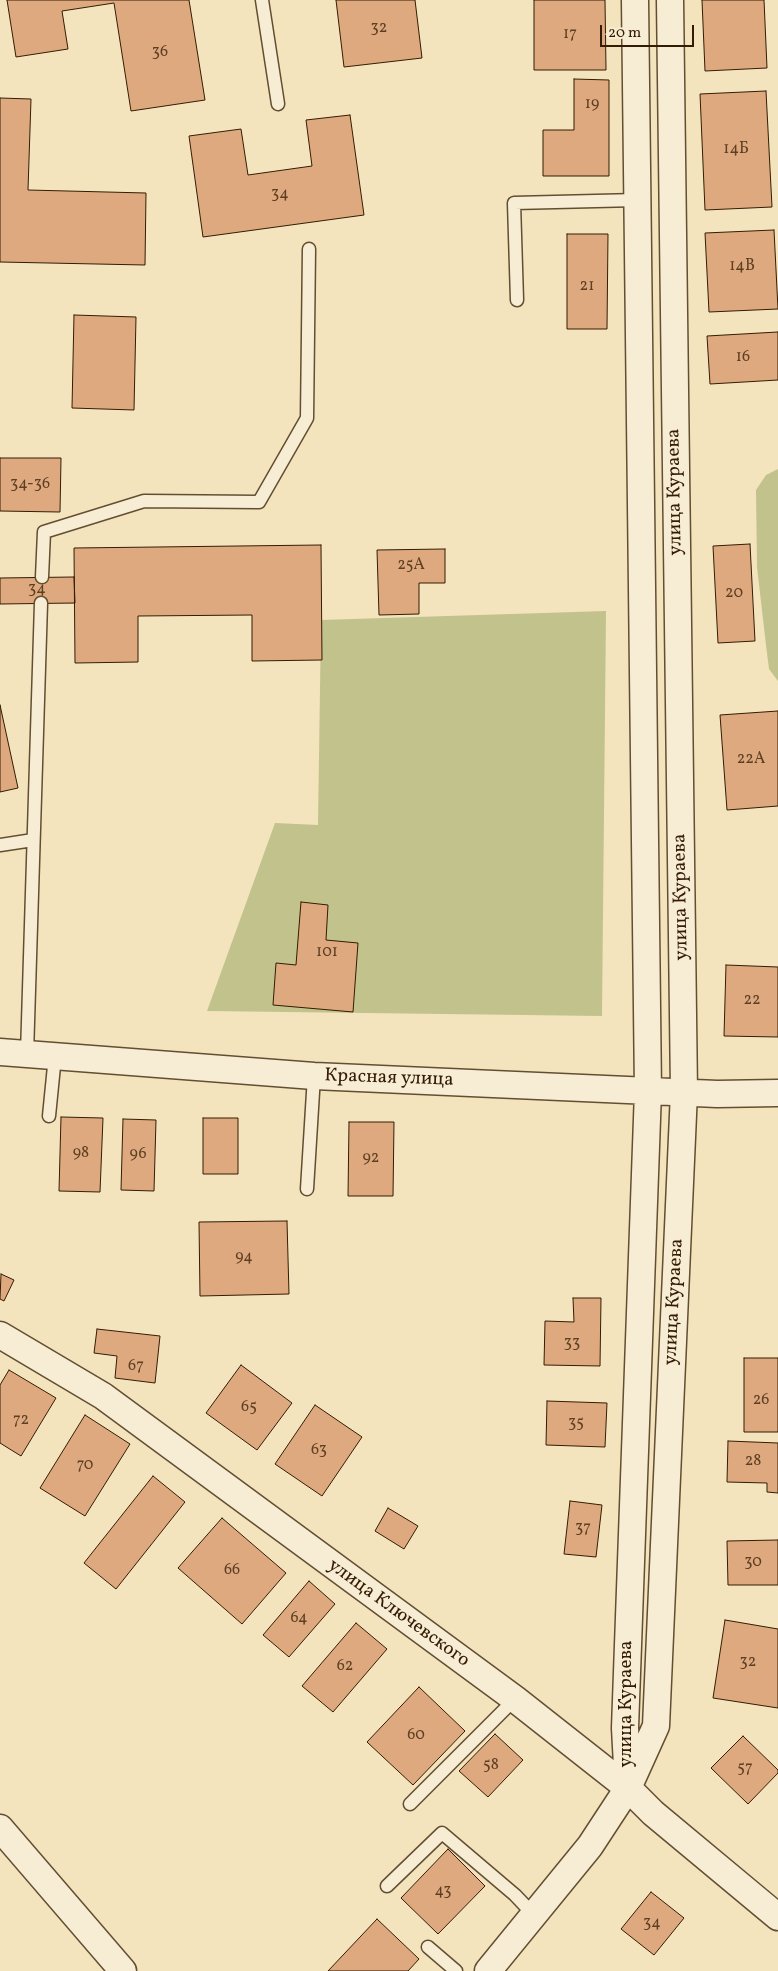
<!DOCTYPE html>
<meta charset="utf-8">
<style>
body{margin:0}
#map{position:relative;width:778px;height:1971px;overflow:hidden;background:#f3e4bd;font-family:Vollkorn,serif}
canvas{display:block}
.scale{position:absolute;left:600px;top:25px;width:94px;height:22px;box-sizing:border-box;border:2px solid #331c03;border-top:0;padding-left:6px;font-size:15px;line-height:18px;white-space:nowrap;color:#331c03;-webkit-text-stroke:4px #f7edd4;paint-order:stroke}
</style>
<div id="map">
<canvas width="778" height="1971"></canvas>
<div class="scale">20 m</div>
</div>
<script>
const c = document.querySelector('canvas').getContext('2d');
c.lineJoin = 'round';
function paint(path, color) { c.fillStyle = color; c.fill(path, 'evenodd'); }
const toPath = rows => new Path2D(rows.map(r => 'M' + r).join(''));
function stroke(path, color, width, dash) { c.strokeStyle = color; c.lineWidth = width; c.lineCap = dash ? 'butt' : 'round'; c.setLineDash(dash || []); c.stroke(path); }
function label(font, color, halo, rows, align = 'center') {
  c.font = font + ' Vollkorn,serif'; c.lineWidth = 4; c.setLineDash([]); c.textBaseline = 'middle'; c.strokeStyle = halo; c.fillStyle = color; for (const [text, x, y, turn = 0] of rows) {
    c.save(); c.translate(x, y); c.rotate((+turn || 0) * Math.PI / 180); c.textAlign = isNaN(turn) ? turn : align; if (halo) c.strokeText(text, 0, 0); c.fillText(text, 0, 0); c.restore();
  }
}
paint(toPath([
 [778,469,778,681,769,669,766,645,757,567,756,490,766,475],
 [606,611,602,1016,207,1011,275,823,318,825,321,620]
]), '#c2c28c');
const building = toPath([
 [7,0,189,0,205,100,131,111,114,3,62,11,68,49,16,57,7,0],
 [336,0,415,0,422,58,344,67,336,0],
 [534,0,605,0,606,70,534,70,534,0],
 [702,0,764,0,767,68,705,71,702,0],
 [574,79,609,80,609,176,543,176,543,130,574,130,574,79],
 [766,91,772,207,705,210,700,94,766,91],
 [0,98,31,99,28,190,146,193,145,265,0,262,0,98],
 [350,115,364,215,203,237,189,136,241,129,248,175,312,166,306,120,350,115],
 [774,230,778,309,709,312,705,233,774,230],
 [567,234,608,234,607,329,567,329,567,234],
 [74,315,136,317,134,410,72,408,74,315],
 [778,332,778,380,710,384,707,336,778,332],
 [0,458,61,458,60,512,0,511,0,458],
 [750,544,755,641,718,643,713,546,750,544],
 [321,545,322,660,252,661,252,615,138,616,138,662,75,663,74,548,321,545],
 [445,549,445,583,419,583,419,614,379,615,377,550,445,549],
 [74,577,75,603,0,604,0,578,74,577],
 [0,705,18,788,0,792,0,705],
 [778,711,778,806,727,810,720,715,778,711],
 [301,902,328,905,326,940,358,943,353,1012,273,1005,276,963,296,965,301,902],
 [726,965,778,967,778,1037,724,1036,726,965],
 [61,1117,103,1118,100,1192,59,1191,61,1117],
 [203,1118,238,1118,238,1174,203,1174,203,1118],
 [123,1119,156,1120,154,1191,121,1190,123,1119],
 [349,1122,394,1122,393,1196,348,1196,349,1122],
 [287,1221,289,1294,200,1296,199,1222,287,1221],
 [1,1274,14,1280,4,1301,0,1299,1,1274],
 [573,1298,601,1298,600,1366,544,1365,545,1321,574,1322,573,1298],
 [97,1329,160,1336,155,1383,115,1378,117,1356,94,1353,97,1329],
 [744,1358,778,1358,778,1432,744,1432,744,1358],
 [241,1365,292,1403,257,1450,206,1413,241,1365],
 [9,1370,56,1398,21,1456,0,1443,0,1385,9,1370],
 [547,1401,607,1403,605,1447,546,1445,547,1401],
 [315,1405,362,1437,322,1496,275,1464,315,1405],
 [85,1415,130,1444,85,1516,40,1488,85,1415],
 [728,1441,778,1443,778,1493,767,1492,767,1483,727,1482,728,1441],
 [153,1476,185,1502,116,1589,84,1563,153,1476],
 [570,1501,602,1505,596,1557,564,1554,570,1501],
 [388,1508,418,1526,404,1549,375,1531,388,1508],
 [222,1518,286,1573,242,1624,178,1568,222,1518],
 [778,1540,778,1585,728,1585,727,1541,778,1540],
 [309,1581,335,1604,289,1657,263,1635,309,1581],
 [725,1620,778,1629,778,1708,713,1698,725,1620],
 [356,1623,387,1649,333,1712,302,1686,356,1623],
 [419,1687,465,1731,413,1785,367,1742,419,1687],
 [495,1734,523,1760,488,1797,459,1771,495,1734],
 [743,1736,778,1770,778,1773,748,1804,711,1768,743,1736],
 [448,1849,485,1886,438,1934,401,1898,448,1849],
 [651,1892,684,1918,654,1955,621,1929,651,1892],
 [377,1919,419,1959,408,1971,328,1971,377,1919]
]);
paint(building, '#dfa980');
stroke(building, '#331c03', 1);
const lane = toPath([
 [262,0,278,104],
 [517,300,514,203,637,200],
 [42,577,44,532,144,501,259,502,307,418,309,249],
 [0,845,33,840],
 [27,1054,41,603],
 [49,1116,55,1056],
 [307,1189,314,1076],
 [410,1804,515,1699],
 [387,1886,442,1833,515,1895,534,1915],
 [428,1947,456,1971]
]);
const street = toPath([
 [0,1052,314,1076,717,1094,778,1093],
 [0,1335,103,1396,515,1699,628,1788,653,1813,778,1917],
 [628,1784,625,1728,648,1091,635,0],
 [0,1828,123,1971],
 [488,1971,590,1846,628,1788,656,1726,684,1092,670,0]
]);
stroke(lane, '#634e32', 15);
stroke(street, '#634e32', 29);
stroke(lane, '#f7edd4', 12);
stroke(street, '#f7edd4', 26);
label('16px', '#5e3f22', null, [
 ["32",379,29],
 ["17",570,35],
 ["36",160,53],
 ["19",592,105],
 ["14Б",736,150],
 ["34",280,195],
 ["14В",742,267],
 ["21",587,287],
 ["16",743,358],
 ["34-36",30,485],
 ["25А",411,566],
 ["34",37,590],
 ["20",734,594],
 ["22А",751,760],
 ["101",327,953],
 ["22",752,1001],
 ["98",81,1154],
 ["96",138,1155],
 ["92",371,1159],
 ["94",244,1258],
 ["33",572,1344],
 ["67",136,1367],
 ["26",761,1401],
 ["65",249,1408],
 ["72",21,1421],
 ["35",576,1424],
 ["63",319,1451],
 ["28",753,1462],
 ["70",85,1466],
 ["37",583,1529],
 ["30",753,1563],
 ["66",232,1571],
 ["64",299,1619],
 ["32",748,1663],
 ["62",345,1667],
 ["60",416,1736],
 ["58",491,1766],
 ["57",745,1769],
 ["43",443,1892],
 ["34",652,1924]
]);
label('19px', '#331c03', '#f7edd4', [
 ["улица Кураева",676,492,-91],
 ["улица Кураева",682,897,-91],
 ["Красная улица",389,1079,2],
 ["улица Кураева",675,1302,-87],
 ["улица Ключевского",398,1614,36],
 ["улица Кураева",628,1704,-90]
]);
</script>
